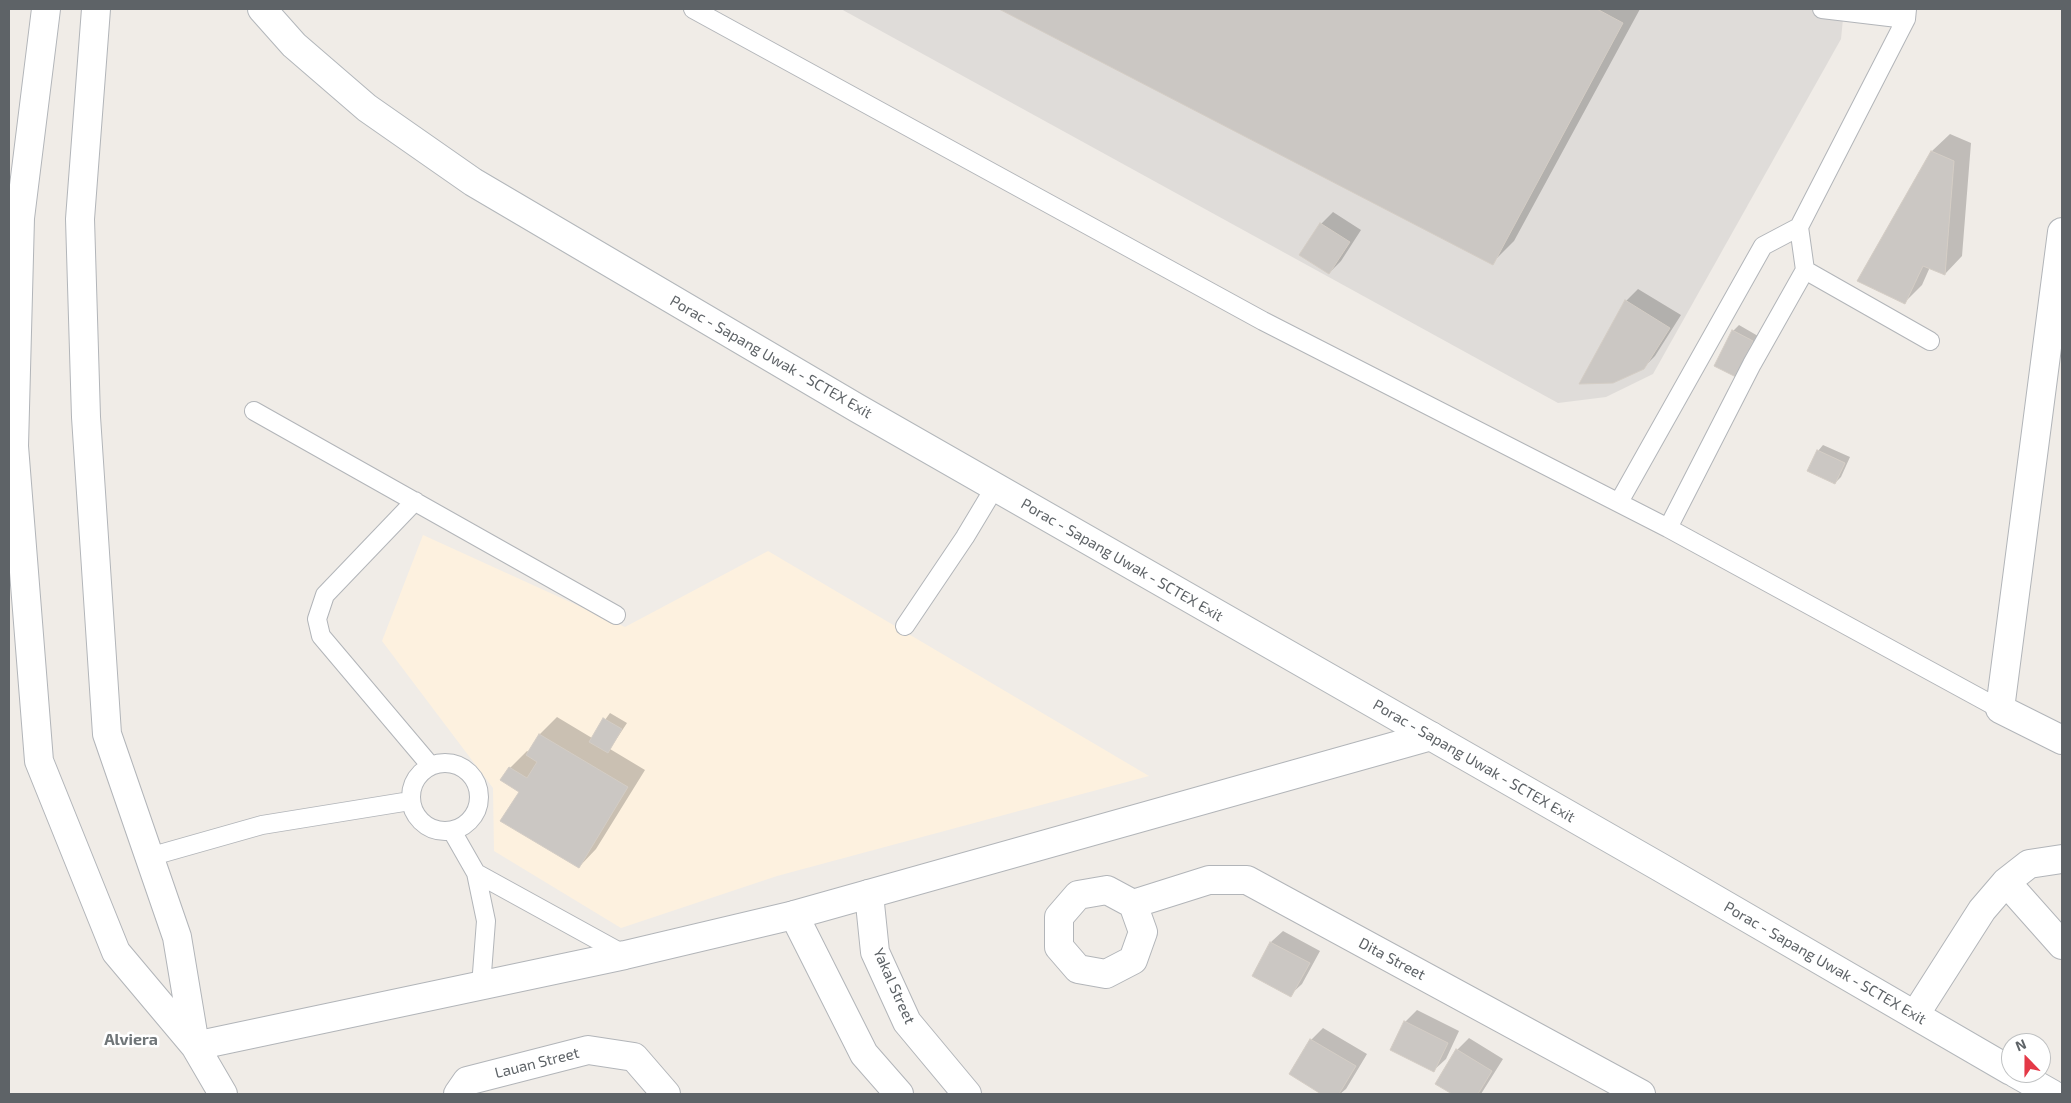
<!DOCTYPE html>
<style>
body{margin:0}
#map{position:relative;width:2071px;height:1103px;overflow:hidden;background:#f0ece7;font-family:"Exo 2",sans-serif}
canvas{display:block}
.frame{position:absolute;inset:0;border:10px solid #5e6367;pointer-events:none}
.north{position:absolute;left:2001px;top:1033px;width:50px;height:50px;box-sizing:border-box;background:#fff;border:1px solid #bfc1c2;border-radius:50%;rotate:338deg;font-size:14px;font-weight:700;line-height:20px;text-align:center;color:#5e6367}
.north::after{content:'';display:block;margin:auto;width:18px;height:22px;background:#e43947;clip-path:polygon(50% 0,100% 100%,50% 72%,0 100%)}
</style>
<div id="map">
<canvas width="2071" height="1103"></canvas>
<div class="frame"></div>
<div class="north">N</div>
</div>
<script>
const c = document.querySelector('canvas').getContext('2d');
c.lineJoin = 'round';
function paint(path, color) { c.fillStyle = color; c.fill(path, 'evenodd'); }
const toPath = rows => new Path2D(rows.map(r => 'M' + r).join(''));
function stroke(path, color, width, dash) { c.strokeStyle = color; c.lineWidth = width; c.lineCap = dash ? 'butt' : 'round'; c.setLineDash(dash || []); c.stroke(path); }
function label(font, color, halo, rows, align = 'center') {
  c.font = font + ' "Exo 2",sans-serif'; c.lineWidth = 5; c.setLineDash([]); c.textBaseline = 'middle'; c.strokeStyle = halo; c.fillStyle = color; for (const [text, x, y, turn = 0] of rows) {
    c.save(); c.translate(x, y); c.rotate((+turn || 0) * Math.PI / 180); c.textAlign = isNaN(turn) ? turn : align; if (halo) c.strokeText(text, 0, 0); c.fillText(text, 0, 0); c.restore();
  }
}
paint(toPath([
 [423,535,625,627,768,551,1149,776,777,876,621,928,494,851,493,788,382,641]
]), '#fdf1df');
paint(toPath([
 [841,9,1844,9,1841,39,1653,374,1606,397,1558,403]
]), '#dfdcd9');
paint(toPath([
 [1001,9,1640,9,1514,241,1492,263],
 [1950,134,1971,143,1962,256,1945,274,1930,267,1922,285,1905,302,1859,280,1932,151],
 [1333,212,1361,230,1341,261,1329,273,1321,224],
 [1638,289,1681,315,1655,356,1643,368,1626,301],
 [1739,325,1758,336,1741,370,1733,331],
 [1823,445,1850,457,1841,477,1835,483,1818,451],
 [610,713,627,723,610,749,645,770,596,849,579,867,520,791,510,768,527,751,529,752,540,734,557,717,592,738],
 [1283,931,1320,951,1302,984,1290,995,1254,975,1271,942],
 [1417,1010,1459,1031,1446,1059,1434,1070,1391,1050,1405,1022],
 [1323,1028,1367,1054,1346,1089,1340,1094,1324,1094,1290,1074,1311,1040],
 [1469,1038,1503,1059,1481,1094,1454,1094,1436,1084,1457,1050]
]), '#0003');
const building = toPath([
 [999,9,1597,9,1623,23,1493,265,999,9],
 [1931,151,1954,161,1945,275,1923,266,1905,304,1857,281,1931,151],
 [1320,223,1350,242,1329,274,1299,255,1320,223],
 [1625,300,1670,328,1644,369,1613,383,1579,384,1625,300],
 [1732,330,1753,341,1736,377,1714,366,1732,330],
 [1817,450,1845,463,1835,484,1807,471,1817,450],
 [603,718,622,729,608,753,589,742,603,718],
 [539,734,628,787,579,868,500,821,519,792,500,780,509,767,527,778,537,762,526,755,539,734],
 [1270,942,1310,963,1291,997,1252,976,1270,942],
 [1404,1021,1448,1043,1434,1072,1390,1050,1404,1021],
 [1310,1039,1356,1066,1339,1094,1321,1094,1289,1074,1310,1039],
 [1456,1049,1492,1071,1478,1094,1452,1094,1435,1084,1456,1049]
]);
paint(building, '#cbc7c3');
stroke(building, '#d4cdc5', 1);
const service = toPath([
 [693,9,1263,321,1668,528,2000,709],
 [1822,9,1906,19],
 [1805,270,1930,341],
 [254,411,616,615],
 [415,501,325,595,317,619,321,636,430,765],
 [1619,502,1763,246,1799,227,1906,19,1907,9],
 [1668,528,1752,364,1805,270,1799,227],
 [905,626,965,537,995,487],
 '411 797a34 34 0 1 1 68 0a34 34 0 1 1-68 0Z',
 [452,831,476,873,486,921,481,986],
 [149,857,262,825,410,801],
 [476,873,625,955]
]);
const minor = toPath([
 [2062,232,2000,709,2062,740],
 [2006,882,2062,945],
 [1107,890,1133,904,1143,932,1133,960,1106,974,1078,969,1059,947,1059,917,1078,895,1107,890],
 [869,894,875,952,907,1022,967,1094],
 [1133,904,1209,880,1247,880,1641,1094],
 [794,915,864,1054,899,1094],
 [1915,1015,1982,910,2006,882,2029,864,2062,859],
 [458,1094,467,1081,588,1050,634,1057,666,1094]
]);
const tertiary = toPath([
 [46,9,20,218,14,446,39,761,116,952,195,1046,223,1094],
 [96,9,80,219,86,417,107,734,177,937,195,1045],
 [195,1046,625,955,794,915,1431,736]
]);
const secondary = toPath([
 [262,9,294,45,367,108,473,182,857,408,1658,866,2011,1071],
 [2015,1073,2052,1094]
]);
stroke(service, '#b2b5b9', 20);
stroke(minor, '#b2b5b9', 30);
stroke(tertiary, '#b2b5b9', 30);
stroke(secondary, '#b3b7bb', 30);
stroke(service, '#fff', 18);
stroke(minor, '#fff', 28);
stroke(tertiary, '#fff', 28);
stroke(secondary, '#fff', 28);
label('15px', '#5e6367', '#fff', [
 ["Porac - Sapang Uwak - SCTEX Exit",771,357,30],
 ["Porac - Sapang Uwak - SCTEX Exit",1122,560,30],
 ["Porac - Sapang Uwak - SCTEX Exit",1474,761,30],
 ["Dita Street",1392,959,28],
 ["Porac - Sapang Uwak - SCTEX Exit",1825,963,30],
 ["Yakal Street",894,986,66],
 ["Lauan Street",537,1063,-14]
]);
label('bold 16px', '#6f7578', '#fff', [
 ["Alviera",131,1040]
]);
</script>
